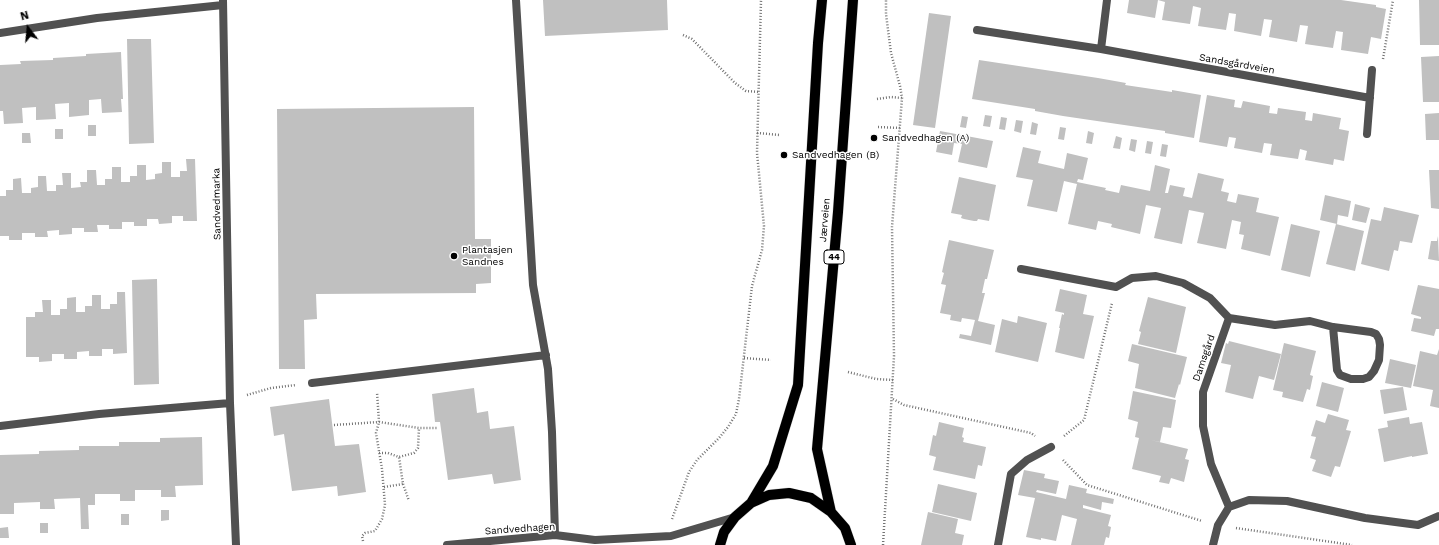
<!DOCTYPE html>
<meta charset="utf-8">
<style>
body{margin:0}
#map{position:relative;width:1439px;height:545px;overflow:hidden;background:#fff;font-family:"Work Sans",sans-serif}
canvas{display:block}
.north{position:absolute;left:8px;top:8px;width:40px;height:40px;-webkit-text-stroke:3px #fff;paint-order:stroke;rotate:344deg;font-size:11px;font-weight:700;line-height:16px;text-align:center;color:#000}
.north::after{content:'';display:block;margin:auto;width:14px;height:18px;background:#000;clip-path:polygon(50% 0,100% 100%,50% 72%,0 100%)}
</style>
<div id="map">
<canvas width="1439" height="545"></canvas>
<div class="north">N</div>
</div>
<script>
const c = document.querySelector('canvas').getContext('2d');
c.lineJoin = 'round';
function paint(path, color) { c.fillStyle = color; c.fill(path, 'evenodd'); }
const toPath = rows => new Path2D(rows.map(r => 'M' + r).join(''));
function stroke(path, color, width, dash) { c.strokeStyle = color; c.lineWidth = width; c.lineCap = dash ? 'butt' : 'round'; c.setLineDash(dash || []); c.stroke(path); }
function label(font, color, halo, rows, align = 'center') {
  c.font = font + ' "Work Sans",sans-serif'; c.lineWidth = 3; c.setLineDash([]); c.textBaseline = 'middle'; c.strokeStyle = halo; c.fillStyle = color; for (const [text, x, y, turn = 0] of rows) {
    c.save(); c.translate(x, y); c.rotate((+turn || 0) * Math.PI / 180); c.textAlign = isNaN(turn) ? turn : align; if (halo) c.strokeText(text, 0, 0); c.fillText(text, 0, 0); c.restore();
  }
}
paint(toPath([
 [543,0,667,0,668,30,545,36],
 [1129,0,1158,0,1155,18,1127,13],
 [1158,0,1341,0,1376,5,1376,7,1386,9,1381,39,1371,37,1368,54,1341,50,1343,32,1336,31,1333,48,1305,44,1308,26,1300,25,1297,42,1269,37,1272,20,1264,19,1261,36,1234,31,1236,14,1229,13,1226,30,1198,26,1201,8,1193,6,1190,24,1162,20,1165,2],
 [1419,0,1439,0,1439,45,1420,45],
 [929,13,951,16,935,128,913,125],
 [127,39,151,39,154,143,129,144],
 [121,52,123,99,121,99,122,112,102,113,101,99,89,100,89,115,69,117,69,103,55,104,56,119,36,120,36,107,22,108,23,123,4,124,3,111,0,111,0,65,21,64,20,61,53,60,53,58,86,56,86,54],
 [1439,56,1439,102,1423,102,1421,57],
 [979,60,1098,78,1126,83,1125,85,1172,92,1172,90,1201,95,1194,138,1165,133,1165,131,1063,116,1035,111,1035,109,972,99],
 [1207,95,1235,100,1234,107,1241,108,1243,101,1270,106,1269,113,1277,114,1278,108,1306,112,1305,120,1312,121,1313,113,1341,118,1339,129,1349,131,1344,161,1334,159,1333,165,1305,160,1307,151,1300,149,1298,159,1270,155,1272,144,1264,143,1262,153,1234,148,1236,138,1229,137,1227,147,1199,142],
 [474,107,475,239,491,239,491,283,476,284,476,293,316,294,317,319,304,320,305,369,279,369,277,109],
 [1439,113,1439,140,1426,140,1425,114],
 [985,115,992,116,990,127,983,126],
 [962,116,968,117,966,128,960,127],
 [1001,117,1007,118,1005,130,999,129],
 [1016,120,1023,121,1021,133,1014,131],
 [1032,122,1038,124,1036,135,1030,134],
 [88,125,96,125,96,136,88,136],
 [1060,127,1066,128,1064,140,1058,139],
 [55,129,63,129,63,139,55,139],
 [940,131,993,141,987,168,958,162,962,144,954,143,952,155,936,152],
 [1088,131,1094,133,1092,144,1086,143],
 [22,133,30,133,31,143,22,143],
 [1116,136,1122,138,1120,149,1113,148],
 [1131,139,1137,140,1135,152,1129,150],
 [1147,141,1153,142,1151,154,1145,153],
 [1162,144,1168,145,1166,157,1160,156],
 [1023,147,1041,151,1038,163,1064,169,1067,153,1088,158,1083,180,1078,179,1077,182,1106,188,1105,190,1119,193,1121,185,1150,191,1155,165,1170,169,1165,193,1168,193,1170,185,1185,188,1183,196,1192,198,1198,173,1224,179,1221,191,1229,193,1227,201,1236,203,1238,194,1259,198,1256,212,1279,217,1270,256,1241,249,1244,235,1239,234,1241,222,1232,220,1226,249,1197,243,1204,213,1189,210,1182,244,1154,238,1161,208,1146,205,1140,234,1111,227,1112,224,1098,221,1096,230,1068,224,1077,184,1064,181,1057,212,1027,206,1033,180,1016,177],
 [186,159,195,159,197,221,183,221,183,216,172,216,172,223,159,224,158,219,147,219,147,226,134,226,134,222,122,222,122,229,109,229,109,225,97,225,98,232,84,232,84,228,72,228,72,234,59,235,59,230,47,231,48,237,35,237,35,233,22,233,22,240,9,240,9,236,0,236,0,196,6,196,6,190,13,190,13,179,21,178,22,193,31,193,31,188,38,187,38,176,46,176,47,191,56,191,56,185,63,185,62,173,71,173,71,188,81,187,80,182,87,182,87,170,96,170,97,185,105,185,105,179,112,179,112,167,121,167,121,182,130,182,130,176,137,176,137,165,146,165,146,180,155,179,155,174,162,173,162,162,171,162,171,177,180,177,180,171,187,171],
 [1429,170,1439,170,1439,209,1431,208],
 [959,177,996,185,989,221,978,219,977,221,974,221,964,219,961,218,962,215,951,213],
 [1325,195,1351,201,1348,217,1338,215,1337,224,1320,220],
 [1355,204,1370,208,1366,223,1352,220],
 [1384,207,1419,215,1412,243,1400,241,1398,251,1394,250,1389,271,1361,264,1371,219,1381,221],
 [1291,224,1320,231,1310,277,1281,270],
 [1336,224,1364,231,1355,271,1326,264],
 [1438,236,1439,261,1428,259,1431,241,1437,241],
 [949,240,994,250,987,279,985,279,982,293,985,293,978,321,995,325,991,345,959,338,960,334,971,336,975,320,962,318,961,322,950,320,951,315,940,313,946,285,941,284,944,273,942,272],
 [157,279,159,384,134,385,132,280],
 [1418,285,1439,289,1439,329,1436,329,1434,336,1411,331,1414,318,1421,319,1421,317,1411,314],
 [1060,289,1087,295,1083,314,1094,316,1084,359,1055,352,1060,328,1059,328,1062,314,1064,315,1064,313,1055,311],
 [117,292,125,292,127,353,113,354,113,349,102,349,102,356,89,356,89,351,77,352,77,359,64,359,64,354,52,354,52,361,39,362,39,357,26,357,26,317,35,317,35,312,43,312,42,300,51,300,51,315,60,315,60,309,67,309,67,298,76,297,76,312,85,312,85,306,92,306,92,295,101,295,101,309,110,309,110,304,117,304],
 [1148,297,1186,307,1176,353,1138,344,1141,332,1139,331],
 [1018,316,1047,323,1038,362,995,352,1002,319,1017,323],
 [1229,341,1281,354,1274,380,1259,376,1253,399,1225,392,1231,365,1221,363,1226,343,1228,344],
 [1284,343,1316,351,1310,375,1313,376,1310,390,1307,389,1303,402,1282,397,1283,392,1273,390],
 [1132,344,1187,357,1180,385,1179,384,1175,398,1135,388,1139,364,1128,361],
 [1439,349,1439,408,1430,406,1433,390,1413,386,1420,351,1437,355],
 [1390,359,1416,365,1411,388,1385,383],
 [1322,382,1344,388,1338,412,1316,406],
 [1403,387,1407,410,1384,414,1380,390],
 [474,388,477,413,488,411,490,429,514,426,521,480,494,484,492,474,448,480,440,422,435,422,432,394],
 [1133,391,1176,400,1171,428,1163,427,1160,442,1151,440,1188,449,1185,459,1189,460,1184,482,1171,478,1169,484,1159,482,1161,476,1132,469,1139,438,1135,437,1138,422,1128,419],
 [329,399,335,446,359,444,366,492,338,496,337,486,292,491,284,434,274,436,270,407],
 [1328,414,1349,420,1346,430,1351,431,1340,467,1335,466,1331,477,1312,471,1316,460,1310,458,1316,437,1311,436,1316,420,1325,423],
 [1409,417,1410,424,1422,422,1428,454,1412,457,1412,456,1384,462,1378,429,1388,427,1387,421],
 [939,422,964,428,962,437,964,438,963,442,986,447,982,466,978,465,975,479,933,470,936,457,929,455,933,435,936,436],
 [202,437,203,485,175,486,176,497,161,497,161,490,135,490,135,501,120,501,120,494,95,494,95,505,88,505,89,529,81,529,80,498,54,499,55,509,40,509,40,502,14,503,14,514,0,514,0,455,39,454,39,451,79,450,79,446,119,446,119,442,160,442,160,438],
 [1024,470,1045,474,1044,478,1059,481,1056,494,1037,490,1036,492,1066,499,1069,485,1087,489,1086,493,1114,499,1113,504,1102,502,1101,510,1083,505,1083,508,1111,515,1108,526,1111,527,1109,538,1106,537,1104,545,1071,545,1077,519,1062,515,1056,541,1041,538,1041,540,1026,537,1035,498,1018,495],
 [938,484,977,493,971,521,932,512],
 [161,510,169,510,169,520,161,521],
 [928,512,958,519,955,533,964,535,962,545,921,545],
 [121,514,129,514,129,525,121,525],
 [40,523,48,523,48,533,40,533],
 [8,527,9,538,0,538,0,528]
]), '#c0c0c0');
const primary = toPath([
 [751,503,773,466,798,385,818,43,822,0],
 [831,512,817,449,838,212,853,0],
 [720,545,724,532,735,517,751,503,769,495,789,493,811,498,831,512,845,528,851,545]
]);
stroke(primary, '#dbdbdb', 11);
stroke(toPath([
 [683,35,692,39,735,83,746,91,760,92],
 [1383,59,1393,0],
 [877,99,891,97,902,98],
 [878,127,900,128],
 [757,133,780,135],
 [744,358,771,360],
 [848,372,876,379,893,380],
 [247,395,271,388,296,385],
 [893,399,904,405,1031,433,1035,436],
 [334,425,379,422,419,428,438,428],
 [1064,436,1084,420,1112,303],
 [379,453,388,453,399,457,414,453,418,448,419,428],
 [1063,460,1087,485,1202,521],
 [403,484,409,501],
 [384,487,403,484,399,457],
 [672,519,689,472,697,460,719,438,728,427,736,414,739,399,752,286,762,250,764,226,757,153,761,0],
 [1236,528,1352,545],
 [363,541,362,536,365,533,375,531,382,519,385,505,382,469,376,433,379,422,377,392],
 [883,545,894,356,892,227,902,98,900,86,891,53,886,14,886,0]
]), '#737373', 2.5, [1, 2]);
stroke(toPath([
 [516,0,533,285,548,369,552,432,555,535],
 [312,383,546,355]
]), '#515151', 8);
stroke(toPath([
 [223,0,230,403,236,545],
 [977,30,1101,49,1370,98],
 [0,33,97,18,223,5],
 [1101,49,1107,0],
 [1367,134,1372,70],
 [1021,269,1116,287,1132,278,1156,276,1183,283,1210,298,1229,318],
 [1229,318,1275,325,1310,321,1333,327,1371,332,1376,334,1379,339,1380,345,1379,360,1374,371,1369,377,1363,379,1351,379,1340,375,1337,370,1333,327],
 [1229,318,1203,392,1203,426,1211,464,1229,507],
 [0,426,99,414,230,403],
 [447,545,555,535,595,540,671,536,735,517],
 [998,545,1011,474,1027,460,1051,447],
 [1213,545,1218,525,1229,507,1249,500,1287,501,1365,518,1418,525,1439,516]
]), '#515151', 8);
stroke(primary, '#000', 10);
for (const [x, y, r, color] of [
 [874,138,4,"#000"],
 [784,155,4,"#000"],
 [454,256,4,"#000"]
]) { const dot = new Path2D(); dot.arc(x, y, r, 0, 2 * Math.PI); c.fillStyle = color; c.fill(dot); stroke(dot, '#fff', 1.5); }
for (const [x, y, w] of [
 [834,257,20]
]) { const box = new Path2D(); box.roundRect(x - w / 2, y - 7, w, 14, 3); c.fillStyle = '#fff'; c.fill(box); stroke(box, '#000', 1); }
label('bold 9px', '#000', null, [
 ["44",834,257]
]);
label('10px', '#000', '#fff', [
 ["Sandsgårdveien",1237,64,10],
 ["Sandvedmarka",217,204,-91],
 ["Jærveien",825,220,-85],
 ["Damsgård",1204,358,-71],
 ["Sandvedhagen",520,529,-4]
]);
label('10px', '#000', '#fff', [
 ["Sandvedhagen (A)",882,138],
 ["Sandvedhagen (B)",792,155],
 ["Plantasjen",462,250],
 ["Sandnes",462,262]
], 'left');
</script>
